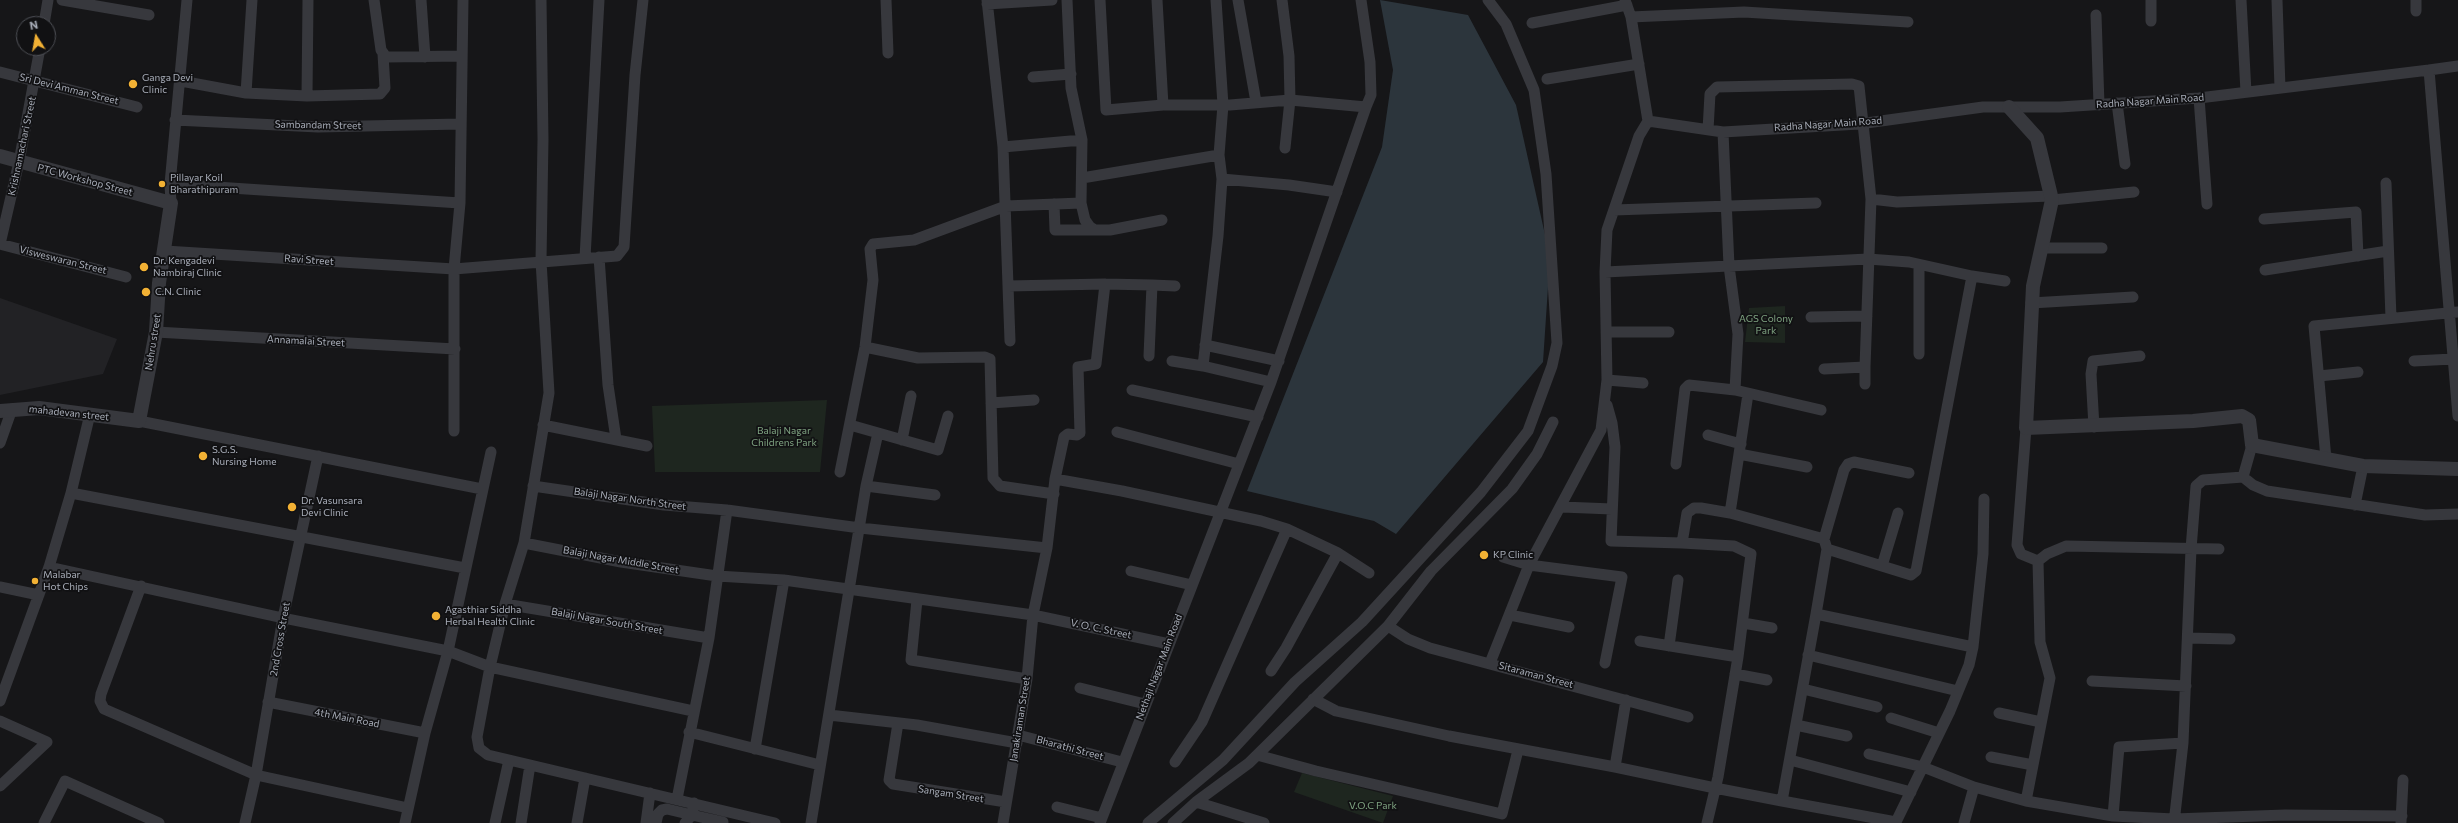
<!DOCTYPE html>
<style>
body{margin:0}
#map{position:relative;width:2458px;height:823px;overflow:hidden;background:#161618;font-family:Commissioner,sans-serif}
canvas{display:block}
.north{position:absolute;left:16px;top:16px;width:40px;height:40px;box-sizing:border-box;background:#111113;border:1px solid #4d4f55;border-radius:50%;rotate:349deg;font-size:11px;font-weight:700;line-height:16px;text-align:center;color:#a8adb8}
.north::after{content:'';display:block;margin:auto;width:14px;height:18px;background:#f2b134;clip-path:polygon(50% 0,100% 100%,50% 72%,0 100%)}
</style>
<div id="map">
<canvas width="2458" height="823"></canvas>
<div class="north">N</div>
</div>
<script>
const c = document.querySelector('canvas').getContext('2d');
c.lineJoin = 'round';
function paint(path, color) { c.fillStyle = color; c.fill(path, 'evenodd'); }
const toPath = rows => new Path2D(rows.map(r => 'M' + r).join(''));
function stroke(path, color, width, dash) { c.strokeStyle = color; c.lineWidth = width; c.lineCap = dash ? 'butt' : 'round'; c.setLineDash(dash || []); c.stroke(path); }
function label(font, color, halo, rows, align = 'center') {
  c.font = font + ' Commissioner,sans-serif'; c.lineWidth = 3.5; c.setLineDash([]); c.textBaseline = 'middle'; c.strokeStyle = halo; c.fillStyle = color; for (const [text, x, y, turn = 0] of rows) {
    c.save(); c.translate(x, y); c.rotate((+turn || 0) * Math.PI / 180); c.textAlign = isNaN(turn) ? turn : align; if (halo) c.strokeText(text, 0, 0); c.fillText(text, 0, 0); c.restore();
  }
}
paint(toPath([
 [0,298,117,339,103,374,0,395]
]), '#222225');
paint(toPath([
 [1785,306,1785,343,1745,342,1749,308],
 [827,400,820,472,655,472,652,406],
 [1302,773,1393,796,1383,823,1294,792]
]), '#1e261f');
paint(toPath([
 [1380,0,1468,15,1516,105,1550,257,1543,362,1396,534,1374,521,1247,491,1382,147,1393,70]
]), '#2c353c');
stroke(toPath([
 [62,0,149,15],
 [374,0,381,50,386,57,462,56],
 [421,0,425,57],
 [541,0,543,139,541,261,549,393,524,543,505,604,490,667,477,737,479,748,488,755,775,823],
 [886,0,888,53],
 [987,0,1003,147,1010,341],
 [1067,0,1071,88,1082,140],
 [1157,0,1163,105],
 [1216,0,1223,105,1219,155,1222,179,1218,236,1203,366,1271,382],
 [1238,0,1256,102],
 [1282,0,1289,56,1290,100,1285,148],
 [1361,0,1370,62,1371,95,1366,107],
 [1625,0,1631,17,1648,121,1723,132,1859,124,1983,107,2060,107,2199,98,2429,70,2458,416],
 [2241,0,2246,92],
 [2277,0,2280,88],
 [2416,0,2416,11],
 [987,4,1052,0],
 [2096,15,2099,105],
 [1631,17,1744,12,1908,22],
 [2151,21,2151,0],
 [1532,23,1627,5],
 [44,24,48,0],
 [2429,70,2458,66],
 [0,72,137,107],
 [1033,77,1071,74],
 [1547,79,1639,64],
 [181,81,246,93,307,96,380,94,385,88,383,54],
 [246,93,252,0],
 [307,96,308,0],
 [2199,98,2207,204],
 [2117,103,2125,164],
 [175,120,318,127,460,124],
 [1708,130,1710,94,1717,87,1852,84,1859,86,1871,199,1865,367,1824,369],
 [1082,178,1219,155],
 [1222,179,1289,185,1337,192],
 [2386,183,2391,318],
 [170,184,460,203],
 [1871,199,1897,202,2051,196],
 [2052,200,2134,192],
 [171,203,170,184,187,0],
 [1081,203,1085,220,1090,227,1095,230,1110,230,1162,220],
 [1054,204,1055,230,1095,230],
 [1614,210,1816,203],
 [2264,219,2356,212,2358,256],
 [0,244,19,162,40,48],
 [0,244,126,277],
 [2042,248,2102,248],
 [165,251,454,269,617,256,624,247,635,75,643,0],
 [599,257,608,385,616,439],
 [585,258,599,0],
 [1919,265,1919,354],
 [2265,270,2388,251],
 [1605,272,1729,266,1723,132],
 [1972,276,2005,281],
 [1105,284,1152,285],
 [2031,303,2133,297],
 [1811,317,1867,316],
 [156,332,455,349],
 [1606,332,1669,332],
 [1205,345,1279,361],
 [865,347,918,358,985,357,990,359,993,478,1000,486,1054,494],
 [1149,356,1152,285,1175,286],
 [1172,361,1203,366],
 [2414,361,2453,359],
 [2319,376,2358,372],
 [1607,380,1643,383],
 [1865,384,1865,367],
 [1132,390,1258,417],
 [991,403,1034,400],
 [1607,405,1612,423,1615,447,1611,541,1682,543,1687,513,1694,508,1701,508,1730,513,1824,539,1827,549],
 [139,421,482,489],
 [543,425,647,446],
 [850,425,938,450,948,416],
 [2094,427,2091,374,2093,361,2140,356],
 [2026,428,2017,545,2021,554,2038,561],
 [454,431,454,269,460,203,463,0],
 [1117,432,1239,464],
 [1708,435,1741,444],
 [902,440,911,396],
 [0,443,12,409],
 [1739,454,1748,394],
 [2326,459,2314,326,2458,312],
 [1676,464,1685,389,1689,385,1735,390],
 [840,472,865,347,873,280,870,249,873,244,914,240,1006,206,1081,203,1082,140,1003,147],
 [2243,477,2253,485,2267,491,2425,515,2458,514],
 [1055,479,1122,491,1261,521,1287,529,1202,722,1175,762],
 [533,486,664,505,727,510,860,528,1047,548],
 [866,486,935,495],
 [71,493,465,568],
 [2355,505,2363,466],
 [1562,507,1612,509],
 [1730,513,1739,454,1807,467],
 [1824,539,1844,470,1848,464,1854,462,1909,473],
 [524,543,621,562,717,576,784,580,1033,615,1169,644],
 [1338,553,1369,573],
 [1503,557,1529,565,1622,577,1605,663],
 [1882,566,1898,513],
 [49,567,283,618,448,651,490,667,693,711],
 [1131,571,1192,585],
 [141,586,101,694,100,701,104,709,256,775,408,808],
 [0,587,39,595],
 [917,600,911,660,1027,679],
 [505,604,709,638],
 [1816,614,1827,549,1911,575,1916,571,1972,276,1909,262,1868,259,1729,266,1738,334,1735,390,1821,410],
 [1510,615,1569,627],
 [1743,623,1772,628],
 [1388,626,1408,639,1430,648,1688,717],
 [2188,638,2230,639],
 [1640,641,1738,657,1751,554,1734,546,1682,543],
 [1669,646,1678,580],
 [1973,647,1983,554,1984,499],
 [1808,655,1958,691],
 [1490,663,1529,565,1601,430,1607,380,1605,272,1607,230,1639,136,1648,121],
 [1271,671,1286,648,1338,553,1287,529],
 [1735,674,1767,680],
 [2092,681,2186,686],
 [1080,688,1145,704],
 [1803,689,1877,707],
 [1313,699,1336,711,1449,736,1615,767,1715,788,1782,801,1896,822,1950,711,1969,665,1973,647,1816,614,1782,801],
 [0,701,49,567,71,493,90,414],
 [268,702,425,733],
 [1999,713,2041,722],
 [829,715,917,725,1017,743],
 [1891,718,1939,733],
 [0,721,47,742,0,786],
 [898,723,889,780,893,784,1006,802],
 [1796,725,1847,736],
 [689,732,820,765],
 [1018,735,1122,762],
 [755,749,784,580],
 [1869,754,1923,767,1974,787],
 [1257,755,1316,771,1502,814,1518,750],
 [1991,757,2033,765],
 [1790,760,1911,792],
 [1615,767,1626,700],
 [677,799,709,638,727,510],
 [2026,801,2050,678,2040,642,2038,561,2047,554,2066,546,2219,549],
 [1196,802,1264,823],
 [1057,807,1102,818],
 [2113,816,2119,747,2183,743],
 [2401,822,2403,780],
 [44,823,65,781,159,823],
 [245,823,256,775,283,618,318,456],
 [405,823,425,733,448,651,491,452],
 [495,823,509,760],
 [521,823,530,765],
 [577,823,585,778],
 [646,823,650,793],
 [656,823,658,814,662,810,667,809,692,815,694,803],
 [685,823,692,815,723,822],
 [811,823,866,486,878,433],
 [1003,823,1027,679,1033,615,1047,548,1055,479,1064,437,1068,434,1077,435,1080,433,1078,367,1096,364,1105,284,1008,286],
 [1100,823,1271,382,1366,107,1290,100,1230,105,1163,105,1106,110,1100,0],
 [1148,823,1223,760,1295,682,1362,622,1481,492,1528,431,1552,366,1557,343,1546,174,1534,90,1506,24,1488,0],
 [1173,823,1196,802,1249,763,1388,626,1431,571,1512,489,1537,454,1553,422],
 [1707,823,1718,777,1738,657],
 [1964,823,1974,787,2026,801,2113,816,2174,819,2285,815,2402,816],
 [2174,823,2183,743,2191,549,2196,486,2203,480,2243,477,2252,445]
]), '#37383d', 11);
stroke(toPath([
 [2009,107,2037,138,2052,200,2033,286,2026,428,2193,421,2242,416,2249,420,2252,445,2363,466,2458,469],
 [0,156,171,203,159,283,156,332,139,421,39,408,0,411]
]), '#37383d', 14);
for (const [x, y, r, color] of [
 [133,84,5,"#f2b134"],
 [162,184,4,"#f2b134"],
 [144,267,5,"#f2b134"],
 [146,292,5,"#f2b134"],
 [203,456,5,"#f2b134"],
 [292,507,5,"#f2b134"],
 [1484,555,5,"#f2b134"],
 [35,581,4,"#f2b134"],
 [436,616,5,"#f2b134"]
]) { const dot = new Path2D(); dot.arc(x, y, r, 0, 2 * Math.PI); c.fillStyle = color; c.fill(dot); stroke(dot, '#111113', 1.5); }
label('10px', '#a8adb8', '#111113', [
 ["Ganga Devi",142,78],
 ["Clinic",142,90],
 ["Pillayar Koil",170,178],
 ["Bharathipuram",170,190],
 ["Dr. Kengadevi",153,261],
 ["Nambiraj Clinic",153,273],
 ["C.N. Clinic",155,292],
 ["S.G.S.",212,450],
 ["Nursing Home",212,462],
 ["Dr. Vasunsara",301,501],
 ["Devi Clinic",301,513],
 ["KP Clinic",1493,555],
 ["Malabar",43,575],
 ["Hot Chips",43,587],
 ["Agasthiar Siddha",445,610],
 ["Herbal Health Clinic",445,622]
], 'left');
label('10px', '#a8adb8', '#111113', [
 ["Sri Devi Amman Street",69,89,14],
 ["Radha Nagar Main Road",2150,101,-4],
 ["Radha Nagar Main Road",1828,124,-4],
 ["Sambandam Street",318,125,1],
 ["Krishnamachari Street",22,146,-78],
 ["PTC Workshop Street",85,180,15],
 ["Visweswaran Street",63,260,14],
 ["Ravi Street",309,260,4],
 ["Annamalai Street",306,341,3],
 ["Nehru street",153,342,-81],
 ["mahadevan street",69,413,6],
 ["Balaji Nagar North Street",630,499,8],
 ["Balaji Nagar Middle Street",621,560,10],
 ["Balaji Nagar South Street",607,621,10],
 ["V. O. C. Street",1101,629,12],
 ["2nd Cross Street",280,639,-80],
 ["Nethaji Nagar Main Road",1159,667,-69],
 ["Sitaraman Street",1536,675,15],
 ["4th Main Road",347,718,11],
 ["Janakiraman Street",1020,719,-81],
 ["Bharathi Street",1070,748,15],
 ["Sangam Street",951,794,9]
]);
label('10px', '#7fa381', '#111113', [
 ["AGS Colony",1766,319],
 ["Park",1766,331],
 ["Balaji Nagar",784,431],
 ["Childrens Park",784,443],
 ["V.O.C Park",1373,806]
]);
</script>
